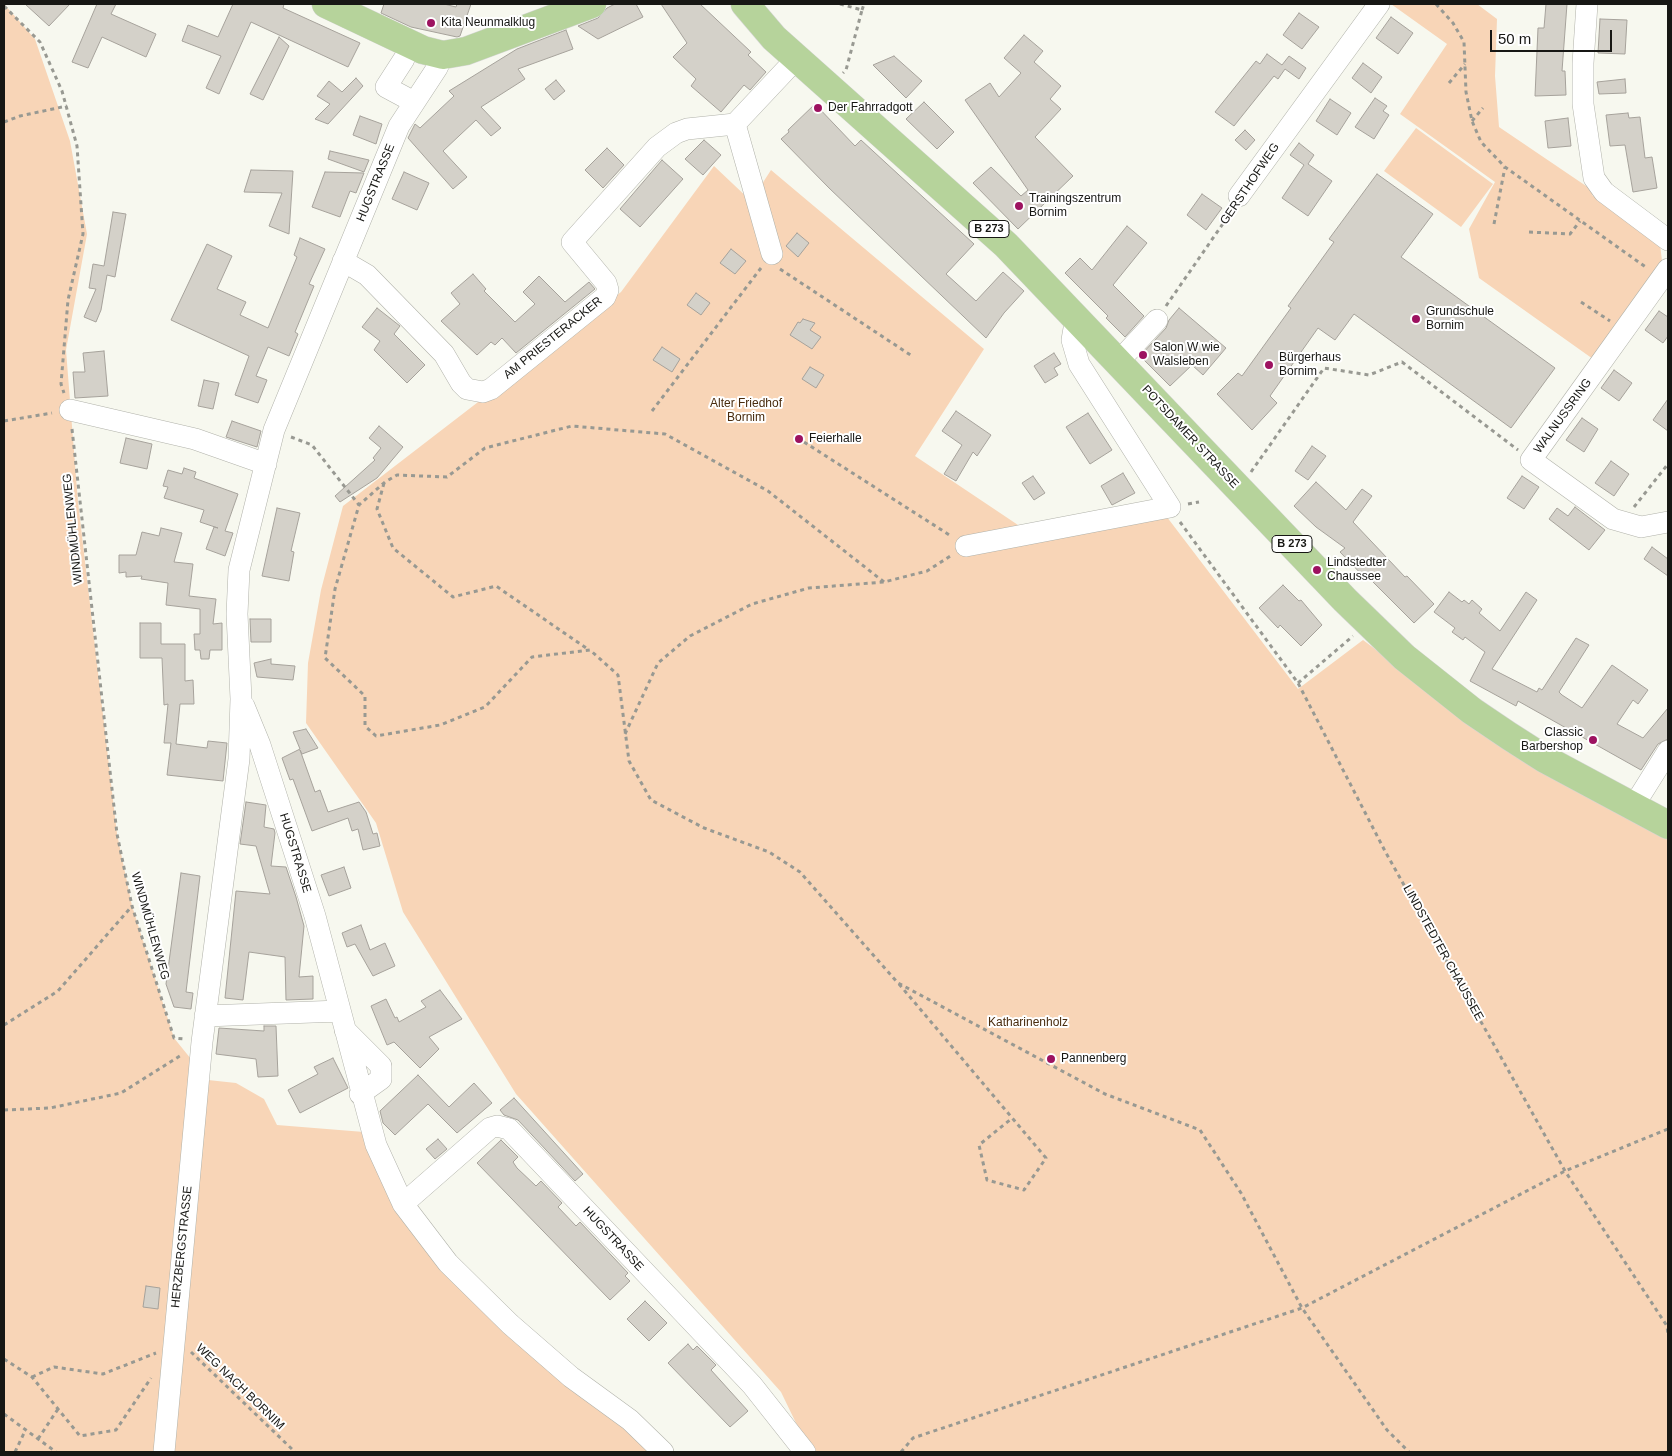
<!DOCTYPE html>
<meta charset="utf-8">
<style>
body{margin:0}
#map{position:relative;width:1672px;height:1456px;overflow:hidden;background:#f7f8ef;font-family:Arial,sans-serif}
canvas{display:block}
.frame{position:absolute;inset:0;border:5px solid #171714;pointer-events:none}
.scale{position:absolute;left:1490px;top:30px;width:122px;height:22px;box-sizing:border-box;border:2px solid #171714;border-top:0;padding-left:6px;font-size:15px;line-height:18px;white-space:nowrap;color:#171714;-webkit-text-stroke:4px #fff;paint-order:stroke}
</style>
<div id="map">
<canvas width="1672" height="1456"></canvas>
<div class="frame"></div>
<div class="scale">50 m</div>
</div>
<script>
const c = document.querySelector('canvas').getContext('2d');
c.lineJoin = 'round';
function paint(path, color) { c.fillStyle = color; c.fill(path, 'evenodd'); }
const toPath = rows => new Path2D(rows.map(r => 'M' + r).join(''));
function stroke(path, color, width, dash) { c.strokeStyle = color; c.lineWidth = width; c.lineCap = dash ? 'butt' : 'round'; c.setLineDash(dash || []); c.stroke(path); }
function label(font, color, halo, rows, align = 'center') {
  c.font = font + ' Arial,sans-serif'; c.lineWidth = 4; c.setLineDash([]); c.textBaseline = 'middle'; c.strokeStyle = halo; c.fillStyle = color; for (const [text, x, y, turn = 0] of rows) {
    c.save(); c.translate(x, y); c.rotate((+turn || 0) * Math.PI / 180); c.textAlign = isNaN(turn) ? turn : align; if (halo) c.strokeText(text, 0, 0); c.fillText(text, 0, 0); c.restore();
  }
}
paint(toPath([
 [4,4,35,39,70,141,87,234,66,350,78,502,117,834,132,906,174,1038,208,1080,236,1083,264,1099,277,1125,364,1132,449,1263,663,1452,4,1452],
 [1391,4,1477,4,1497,19,1495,76,1499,127,1592,190,1592,195,1660,244,1662,261,1593,359,1479,278,1469,229,1495,182,1400,114,1447,44],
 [1416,128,1493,184,1461,227,1384,171],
 [714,166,751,201,771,170,984,349,915,456,1024,529,1157,504,1298,689,1363,640,1438,696,1668,836,1668,1452,810,1452,781,1392,516,1094,403,912,376,823,306,723,308,663,321,590,343,506,621,292]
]), '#f8d5b7');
const building = toPath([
 [25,4,70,4,49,26,25,4],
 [97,4,116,4,111,14,156,34,146,57,102,37,88,68,72,62,97,4],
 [233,4,284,4,283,8,360,43,348,67,251,22,219,94,206,88,221,56,182,41,188,25,218,37,233,4],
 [384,4,444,4,456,7,457,4,471,4,460,36,457,37,411,27,381,13,384,4],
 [615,4,636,4,643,17,598,39,578,26,598,18,607,8,615,4],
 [661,4,700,4,751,52,748,55,766,72,750,90,744,85,721,112,691,86,696,79,673,57,687,43,661,4],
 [1546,4,1567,4,1562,71,1565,71,1566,95,1535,96,1538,28,1544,28,1546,4],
 [1299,13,1319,27,1302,49,1283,35,1299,13],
 [1391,17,1413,33,1398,54,1376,38,1391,17],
 [1600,19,1627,20,1625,54,1598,53,1600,19],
 [566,30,573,49,518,69,525,79,481,107,501,128,491,136,476,120,443,151,467,177,453,189,408,138,415,124,420,128,454,96,449,91,517,49,566,30],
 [1024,35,1043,51,1034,62,1061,86,1050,99,1061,109,1035,137,1073,176,1018,229,973,183,991,167,1021,196,1028,190,965,100,990,83,999,97,1021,73,1004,58,1024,35],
 [279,37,289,46,263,100,250,94,279,37],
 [1267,54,1282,65,1289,56,1306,68,1299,79,1285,69,1278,79,1274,76,1234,126,1215,112,1256,61,1260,64,1267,54],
 [894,56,922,81,906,98,873,65,894,56],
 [1363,63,1382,77,1371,93,1352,78,1363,63],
 [356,78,363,86,328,124,315,119,330,104,317,96,329,81,342,92,356,78],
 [1625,79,1626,93,1599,94,1597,82,1625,79],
 [556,80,565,91,554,100,545,89,556,80],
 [1375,98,1387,106,1383,111,1389,115,1374,139,1355,127,1375,98],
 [1330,99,1351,113,1337,135,1316,121,1330,99],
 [924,102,954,132,937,149,906,119,924,102],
 [815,104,855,146,861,140,974,244,946,274,976,301,1003,272,1024,291,1004,313,986,338,829,188,781,139,789,132,788,130,815,104],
 [1628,113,1629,118,1640,117,1645,158,1652,157,1657,188,1633,192,1625,145,1610,146,1606,115,1628,113],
 [360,116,382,124,376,144,353,135,360,116],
 [1568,118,1571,146,1548,148,1545,121,1568,118],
 [1245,130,1255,140,1246,150,1235,140,1245,130],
 [704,140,721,155,703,175,685,159,704,140],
 [1299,143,1314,155,1308,164,1332,181,1308,216,1282,198,1304,165,1290,155,1299,143],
 [607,148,624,165,603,188,585,170,607,148],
 [330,151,369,160,364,172,328,159,330,151],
 [662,160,683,179,640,227,620,209,662,160],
 [251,170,293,171,289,234,269,226,282,193,244,192,251,170],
 [325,172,364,173,356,193,350,191,340,217,312,207,325,172],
 [404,172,429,183,417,210,392,199,404,172],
 [1377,174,1433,214,1401,257,1555,368,1511,428,1354,314,1335,340,1318,328,1270,396,1277,403,1252,430,1217,394,1238,373,1242,376,1291,308,1288,306,1334,242,1329,239,1377,174],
 [1202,194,1222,208,1206,230,1187,215,1202,194],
 [113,212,126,214,115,277,107,275,101,310,96,322,84,317,96,289,89,288,93,264,104,266,113,212],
 [1127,226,1147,243,1113,285,1144,316,1125,337,1106,318,1108,316,1065,273,1080,258,1092,270,1127,226],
 [797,233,809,243,798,257,786,246,797,233],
 [300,238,325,249,309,284,314,286,295,332,298,334,289,356,268,347,256,376,267,380,258,403,235,395,249,356,171,320,207,244,232,256,217,289,246,302,240,315,268,328,297,257,294,255,300,238],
 [731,249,746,261,735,274,720,263,731,249],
 [473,274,486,289,484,291,515,322,535,304,523,292,539,276,565,302,589,282,595,289,516,353,502,338,495,345,491,342,477,355,441,321,460,304,451,293,473,274],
 [696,293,710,303,701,315,687,305,696,293],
 [377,308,400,326,394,334,425,365,407,383,374,350,380,341,362,327,377,308],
 [1179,308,1226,348,1203,375,1192,365,1170,386,1140,356,1166,328,1169,320,1179,308],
 [1659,311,1668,317,1668,336,1663,343,1645,330,1659,311],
 [803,319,815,323,810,330,821,337,812,349,790,335,798,322,800,323,803,319],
 [662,347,680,359,672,372,653,360,662,347],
 [104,351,108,396,75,398,73,372,85,372,83,353,104,351],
 [1054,353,1061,364,1054,368,1058,375,1045,383,1034,366,1054,353],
 [810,367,824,375,816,388,802,379,810,367],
 [1614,370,1632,383,1619,401,1601,388,1614,370],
 [204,380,219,383,213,409,198,406,204,380],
 [1668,399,1668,431,1653,420,1668,399],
 [956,411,991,435,977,456,973,452,956,481,944,474,962,445,942,431,956,411],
 [1088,413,1112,450,1090,464,1066,427,1088,413],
 [1582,418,1598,429,1584,452,1566,440,1582,418],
 [232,421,261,431,257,447,226,437,232,421],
 [379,426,403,447,377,478,340,502,335,496,375,460,373,458,381,448,369,438,379,426],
 [126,438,152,444,147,469,120,463,126,438],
 [1312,446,1326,456,1308,480,1295,471,1312,446],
 [1611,461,1629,474,1614,496,1595,483,1611,461],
 [184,468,196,472,194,478,238,494,225,531,233,533,225,556,206,549,214,527,218,528,200,522,204,510,164,498,168,487,163,486,168,470,182,474,184,468],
 [1123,473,1135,493,1112,505,1101,486,1123,473],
 [1033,476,1045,493,1034,500,1022,483,1033,476],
 [1522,476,1539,487,1524,509,1507,498,1522,476],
 [1316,482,1346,510,1362,489,1372,496,1353,522,1405,577,1407,576,1434,604,1414,623,1370,579,1368,581,1340,552,1345,548,1316,527,1294,506,1316,482],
 [1575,507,1605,530,1589,550,1549,519,1557,508,1568,516,1575,507],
 [277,508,300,513,291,551,294,552,289,581,262,576,277,508],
 [161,528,182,533,174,562,193,564,189,596,216,599,213,624,222,623,222,650,210,650,209,659,201,659,200,650,195,650,194,634,200,634,200,609,166,605,168,583,141,579,142,576,126,577,126,572,119,573,119,555,136,555,142,532,159,536,161,528],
 [1652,547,1668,559,1668,576,1644,559,1652,547],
 [1283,585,1299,601,1301,600,1322,625,1301,646,1280,625,1278,628,1259,608,1283,585],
 [1449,592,1462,602,1464,600,1469,604,1472,600,1482,609,1479,613,1500,631,1526,592,1537,600,1492,669,1537,692,1539,688,1542,690,1576,638,1589,645,1559,692,1562,695,1582,708,1612,665,1648,690,1638,704,1633,700,1617,724,1643,738,1668,708,1668,739,1658,744,1641,770,1518,701,1516,706,1470,681,1485,652,1465,637,1463,640,1452,632,1455,628,1434,612,1449,592],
 [250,619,271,619,271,642,251,642,250,619],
 [140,623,161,623,161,644,185,644,185,681,193,680,194,704,180,704,176,744,207,748,208,741,227,743,223,781,167,775,171,743,164,743,168,704,164,705,162,658,140,658,140,623],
 [271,659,271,664,295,666,293,680,257,677,254,663,271,659],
 [306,729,318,748,302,754,300,750,315,792,320,790,328,812,359,802,366,812,373,834,377,833,380,846,363,850,358,829,352,831,348,818,312,831,293,779,290,780,282,758,300,749,293,732,306,729],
 [246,802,266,805,264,827,274,829,275,833,271,866,286,867,296,897,304,926,299,977,313,976,313,999,286,1000,285,957,249,952,243,1000,225,998,236,891,270,894,256,846,240,844,246,802],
 [344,867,351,888,329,896,321,875,344,867],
 [181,873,200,876,186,992,193,993,191,1009,174,1007,166,984,181,873],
 [361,925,370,950,385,943,395,966,373,976,355,944,347,947,342,933,361,925],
 [440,990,462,1019,429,1037,439,1049,420,1068,394,1042,387,1045,371,1006,386,999,395,1018,397,1017,399,1022,426,1007,421,1001,440,990],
 [264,1026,276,1026,278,1076,258,1077,256,1059,216,1054,219,1028,264,1031,264,1026],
 [333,1058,348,1088,300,1113,288,1090,318,1074,314,1067,333,1058],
 [418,1075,449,1107,474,1083,492,1103,457,1133,428,1104,395,1135,383,1123,380,1111,418,1075],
 [514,1098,583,1174,575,1181,518,1120,504,1115,500,1110,514,1098],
 [438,1139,447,1149,435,1159,426,1149,438,1139],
 [501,1140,518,1157,513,1162,517,1168,536,1186,541,1181,562,1203,558,1207,576,1226,580,1222,628,1273,625,1276,630,1281,610,1300,477,1163,501,1140],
 [146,1286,160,1288,158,1309,143,1307,146,1286],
 [645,1301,667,1323,649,1341,627,1319,645,1301],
 [688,1344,693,1350,697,1346,716,1365,711,1370,748,1411,730,1427,668,1363,688,1344]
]);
paint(building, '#d4d1c9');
stroke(building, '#a6a29b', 1);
const minor = toPath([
 [1587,4,1583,63,1583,104,1594,178,1604,192,1668,240],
 [404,59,386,87,414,102],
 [735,124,772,254],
 [1239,196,1379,4],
 [343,261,367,275,444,354,461,383,467,389,483,392,491,389,605,297,608,290,606,283,572,242,657,147,676,133,687,129,735,124,797,58],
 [1668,269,1531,460,1613,519,1641,527,1668,522],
 [1119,361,1157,320],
 [70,410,195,439,266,464],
 [966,546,1170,507,1079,364,1072,340,1076,317],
 [244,706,260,745,315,916,376,1145,403,1204,448,1263,510,1324,571,1377,630,1420,663,1452],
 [1633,807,1668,751],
 [205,1016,340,1011],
 [345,1030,381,1066,381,1079,360,1094],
 [403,1204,490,1128,497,1126,509,1129,752,1385,805,1452],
 [164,1452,202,1042,239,759,241,699,237,614,239,570,274,430,399,126,437,68,443,55]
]);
const major = toPath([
 [326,4,423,50,443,55,466,51,592,4],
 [745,4,774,38,1006,245,1345,600,1404,657,1472,711,1509,736,1545,759,1668,825]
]);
stroke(minor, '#b1b2aa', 22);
stroke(major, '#d5d5d5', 29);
stroke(toPath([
 [840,4,862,10,846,70,843,73],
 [1436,4,1453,23,1464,42,1466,92,1472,121,1481,142,1505,167,1647,268],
 [4,6,40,42,62,91,77,146,83,234,68,300,61,384,64,393],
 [862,10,864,4],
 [1449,83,1465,64],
 [1472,121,1483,108],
 [4,122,20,116,67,106],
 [1494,224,1505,167],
 [1529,232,1570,234,1580,221],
 [780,269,912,356],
 [1581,302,1610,321],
 [1166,306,1231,212],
 [652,411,761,268],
 [4,421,52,413],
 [72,429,117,834,132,906,174,1038,185,1039],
 [291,437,312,445,359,505],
 [804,442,951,536],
 [1251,472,1324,368,1369,375,1402,362,1518,450],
 [384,483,377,509,393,548,453,597,496,586,589,650],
 [1188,504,1199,502],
 [1634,507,1668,464],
 [1180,522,1298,683,1386,853,1565,1171,1667,1326,1668,1334],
 [884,582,768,491,665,434,572,426,485,448,447,477,397,475,385,482,359,505,335,589,325,658,365,696,365,726,376,736,440,725,485,707,532,657,590,650,618,675,629,761,651,800,704,828,769,852,800,872,898,983,1105,1094,1200,1130,1241,1193,1302,1308,1387,1430,1409,1452],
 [1298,683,1353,636],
 [625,734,658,663,690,636,752,604,809,588,884,582,927,571,952,555],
 [899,984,1046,1158,1024,1190,987,1180,979,1145,1011,1119],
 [4,1025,58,991,132,906],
 [4,1110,50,1108,121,1093,183,1054],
 [191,1352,295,1452],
 [4,1359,32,1377,80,1436,116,1430,151,1378],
 [32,1377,54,1367,103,1374,156,1353],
 [4,1414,56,1452],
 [38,1439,58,1409],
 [15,1452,25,1431],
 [901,1452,913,1438,1302,1308,1565,1171,1668,1129]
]), '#989992', 3, [4, 4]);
stroke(minor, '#fff', 21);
stroke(major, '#b6d39b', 28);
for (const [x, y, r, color] of [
 [431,23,5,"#9d1260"],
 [818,108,5,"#9d1260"],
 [1019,206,5,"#9d1260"],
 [1416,319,5,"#9d1260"],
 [1143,355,5,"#9d1260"],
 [1269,365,5,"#9d1260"],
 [799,439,5,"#9d1260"],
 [1317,570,5,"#9d1260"],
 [1593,740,5,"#9d1260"],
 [1051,1059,5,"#9d1260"]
]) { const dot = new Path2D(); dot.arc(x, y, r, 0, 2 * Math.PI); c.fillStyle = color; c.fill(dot); stroke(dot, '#fff', 2); }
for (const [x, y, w] of [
 [989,229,40],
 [1292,544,40]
]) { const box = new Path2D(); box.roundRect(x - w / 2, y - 8.5, w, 17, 4); c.fillStyle = '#fff'; c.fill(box); stroke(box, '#171714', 1); }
label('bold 11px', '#171714', null, [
 ["B 273",989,229],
 ["B 273",1292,544]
]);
label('12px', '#171714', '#fff', [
 ["Kita Neunmalklug",441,23],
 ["Der Fahrradgott",828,108],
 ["Trainingszentrum",1029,199],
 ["Bornim",1029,213],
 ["Grundschule",1426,312],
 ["Bornim",1426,326],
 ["Salon W wie",1153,348],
 ["Walsleben",1153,362],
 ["Bürgerhaus",1279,358],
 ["Bornim",1279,372],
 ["Feierhalle",809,439],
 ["Lindstedter",1327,563],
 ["Chaussee",1327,577],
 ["Classic",1583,733,"right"],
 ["Barbershop",1583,747,"right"],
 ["Pannenberg",1061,1059]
], 'left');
label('12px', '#171714', '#fff', [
 ["HUGSTRASSE",376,183,-68],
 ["GERSTHOFWEG",1250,184,-56],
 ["AM PRIESTERACKER",553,338,-39],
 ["WALNUSSRING",1563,416,-54],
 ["POTSDAMER STRASSE",1190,437,47],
 ["WINDMÜHLENWEG",73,529,-96],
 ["HUGSTRASSE",295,853,73],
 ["WINDMÜHLENWEG",150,926,74],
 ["LINDSTEDTER CHAUSSEE",1443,953,61],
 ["HUGSTRASSE",613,1239,47],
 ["HERZBERGSTRASSE",182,1247,-84],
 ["WEG NACH BORNIM",240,1387,44]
]);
label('12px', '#492c0e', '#fff', [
 ["Alter Friedhof",746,404],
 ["Bornim",746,418],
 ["Katharinenholz",1028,1023]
]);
</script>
